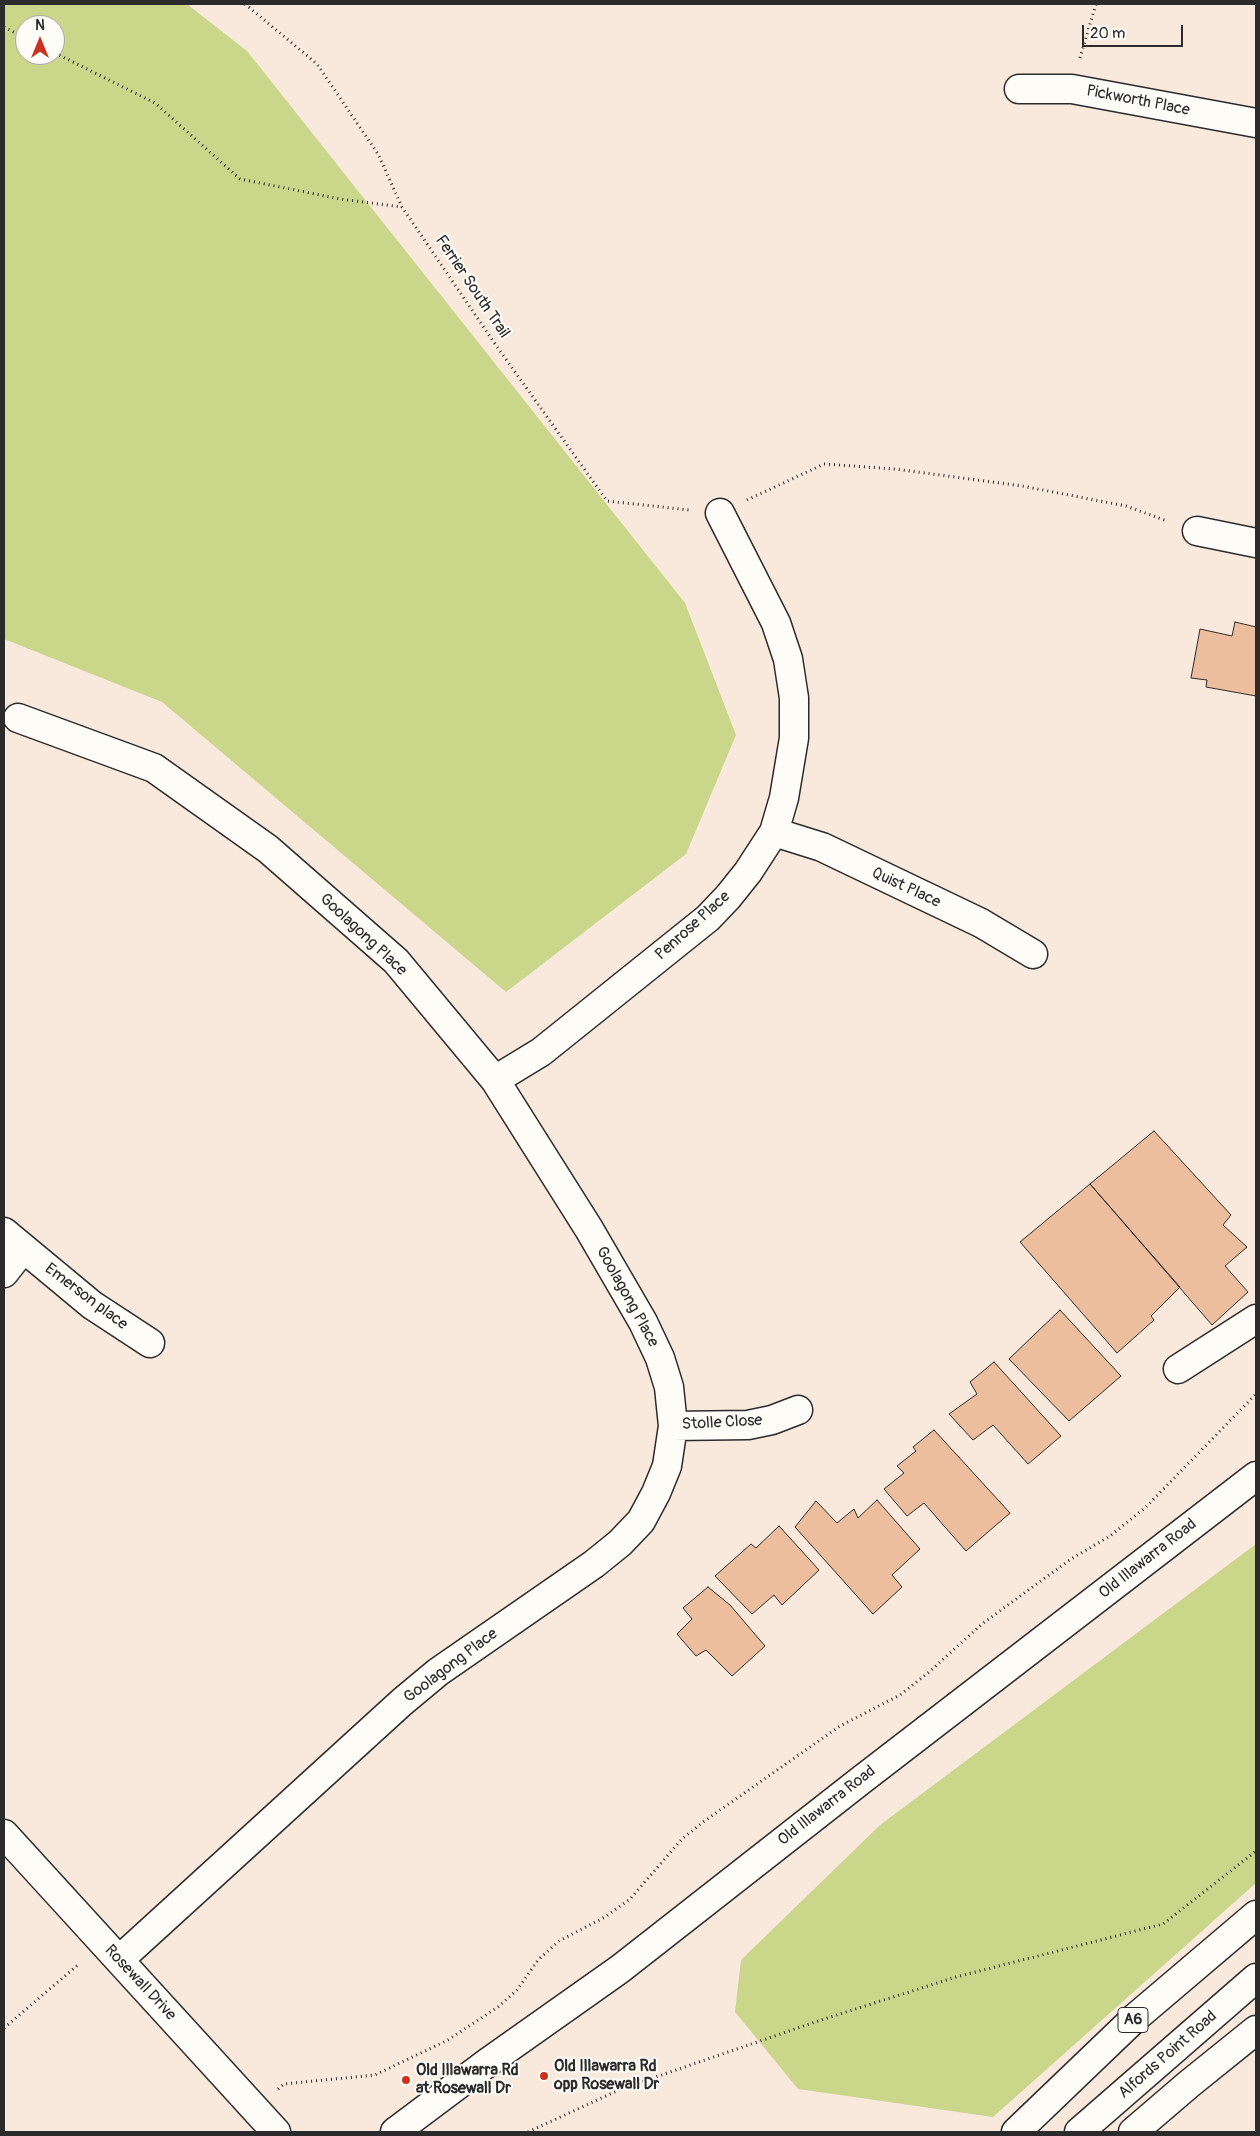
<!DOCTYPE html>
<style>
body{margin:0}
#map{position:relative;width:1260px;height:2136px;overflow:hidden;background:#f8e9dc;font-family:Pangolin,sans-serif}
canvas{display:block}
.frame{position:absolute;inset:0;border:5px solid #2b2b2b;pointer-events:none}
.north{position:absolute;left:15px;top:15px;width:50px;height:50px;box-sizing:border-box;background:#fdfcf7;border:1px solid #a9a8a5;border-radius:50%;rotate:0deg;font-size:14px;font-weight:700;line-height:20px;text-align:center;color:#2b2b2b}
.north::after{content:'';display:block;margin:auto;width:18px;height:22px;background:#c8321e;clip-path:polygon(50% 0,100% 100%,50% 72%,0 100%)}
.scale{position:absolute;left:1082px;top:25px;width:101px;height:22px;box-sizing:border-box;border:2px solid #2b2b2b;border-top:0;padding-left:6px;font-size:15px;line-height:18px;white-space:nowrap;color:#2b2b2b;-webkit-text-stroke:4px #fdfcf7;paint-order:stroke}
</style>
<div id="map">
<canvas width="1260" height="2136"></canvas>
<div class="frame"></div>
<div class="north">N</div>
<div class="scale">20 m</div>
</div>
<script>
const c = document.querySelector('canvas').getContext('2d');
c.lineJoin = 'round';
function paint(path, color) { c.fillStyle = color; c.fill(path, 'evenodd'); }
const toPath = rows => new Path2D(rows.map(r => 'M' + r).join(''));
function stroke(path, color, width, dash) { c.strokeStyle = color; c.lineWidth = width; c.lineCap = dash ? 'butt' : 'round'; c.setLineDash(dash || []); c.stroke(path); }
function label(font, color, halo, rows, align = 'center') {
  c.font = font + ' Pangolin,sans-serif'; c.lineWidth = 4; c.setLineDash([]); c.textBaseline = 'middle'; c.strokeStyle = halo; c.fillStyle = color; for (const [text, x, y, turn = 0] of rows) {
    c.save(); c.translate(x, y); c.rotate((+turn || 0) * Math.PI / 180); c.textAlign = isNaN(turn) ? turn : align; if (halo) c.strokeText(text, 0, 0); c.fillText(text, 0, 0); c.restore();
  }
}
paint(toPath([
 [4,4,187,4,247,51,685,603,736,735,686,854,506,992,162,702,4,639],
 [25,25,55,25,55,55,25,55],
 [1256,1544,1256,1883,993,2117,798,2089,735,2012,741,1960,880,1825]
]), '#cad689');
const building = toPath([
 [1235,622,1256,627,1256,696,1206,687,1207,680,1191,678,1200,629,1232,636,1235,622],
 [1154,1131,1231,1215,1223,1225,1247,1247,1225,1266,1248,1292,1212,1325,1090,1184,1154,1131],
 [1090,1184,1180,1287,1151,1316,1154,1320,1117,1353,1020,1242,1090,1184],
 [1060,1310,1121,1376,1069,1421,1009,1359,1060,1310],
 [994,1362,1061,1436,1028,1464,993,1425,973,1440,949,1414,977,1394,970,1382,994,1362],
 [934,1430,1010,1513,966,1551,924,1503,907,1516,884,1489,904,1473,897,1466,916,1451,913,1447,934,1430],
 [877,1500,920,1549,892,1575,902,1587,873,1614,795,1527,816,1501,837,1523,854,1509,858,1518,877,1500],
 [779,1526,819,1570,782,1605,774,1595,752,1614,715,1576,751,1544,756,1548,779,1526],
 [708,1587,730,1605,765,1646,732,1676,706,1650,696,1656,677,1634,692,1619,683,1608,708,1587]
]);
paint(building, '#edbe9d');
stroke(building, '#2b2b2b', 1);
const street = toPath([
 [1019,89,1072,89,1256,123],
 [1197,531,1256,543],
 [18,718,154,768,268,849,396,961,495,1080,589,1229,643,1322,660,1358,669,1387,673,1426,667,1466,656,1493,641,1521,620,1543,594,1564,438,1672,402,1702,119,1960],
 [774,832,822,847,981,923,1033,954],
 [495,1080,541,1052,708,918,728,897,748,872,774,832,784,798,794,738,794,698,788,659,776,623,720,513],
 [4,1232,92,1305,150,1343],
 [4,1273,23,1249],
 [1178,1369,1256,1319],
 [673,1426,748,1425,772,1420,798,1410],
 [4,1834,276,2132]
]);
const secondary = toPath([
 [395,2132,487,2063,620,1969,860,1781,1256,1476]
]);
const highway = toPath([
 [1016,2132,1136,2017,1256,1915],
 [1079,2132,1256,1978],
 [1133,2132,1189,2084,1256,2030]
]);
stroke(street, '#2b2b2b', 31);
stroke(secondary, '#2b2b2b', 31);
stroke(highway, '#2b2b2b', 31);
stroke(toPath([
 [245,4,317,64,378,154,402,207,493,341,607,501,689,510],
 [4,27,25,38],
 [55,53,155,103,240,179,340,199,402,207],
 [1080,58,1096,4],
 [747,500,824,464,895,469,1022,486,1126,506,1167,521],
 [4,2028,79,1964],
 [278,2089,284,2084,375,2075,448,2040,498,2007,517,1990,538,1960,559,1941,605,1917,630,1899,682,1839,703,1822,840,1726,900,1695,928,1673,982,1624,1071,1559,1110,1536,1146,1507,1256,1394],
 [528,2132,621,2089,818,2021,956,1977,1163,1924,1256,1851]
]), '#2b2b2b', 3, [1, 4]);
stroke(street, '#fdfcf7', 28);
stroke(secondary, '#fdfcf7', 28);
stroke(highway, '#fdfcf7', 28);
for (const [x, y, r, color] of [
 [544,2076,5,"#c8321e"],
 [406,2080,5,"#c8321e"]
]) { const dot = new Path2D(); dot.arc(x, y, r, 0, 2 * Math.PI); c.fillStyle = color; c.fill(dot); stroke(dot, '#fdfcf7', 2); }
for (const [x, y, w] of [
 [1133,2020,30]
]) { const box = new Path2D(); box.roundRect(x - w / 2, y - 12.5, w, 25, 4); c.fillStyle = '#fdfcf7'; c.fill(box); stroke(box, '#2b2b2b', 1); }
label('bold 15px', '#2b2b2b', null, [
 ["A6",1133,2020]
]);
label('16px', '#2b2b2b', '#fdfcf7', [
 ["Pickworth Place",1138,101,11],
 ["Ferrier South Trail",472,287,56],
 ["Quist Place",906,888,25],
 ["Penrose Place",693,926,-42],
 ["Goolagong Place",363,935,43],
 ["Emerson place",86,1297,37],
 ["Goolagong Place",627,1297,61],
 ["Stolle Close",722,1423,-3],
 ["Old Illawarra Road",1148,1559,-38],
 ["Goolagong Place",451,1666,-37],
 ["Old Illawarra Road",827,1806,-38],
 ["Rosewall Drive",140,1983,47],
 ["Alfords Point Road",1168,2055,-41]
]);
label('bold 16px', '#2b2b2b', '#fdfcf7', [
 ["Old Illawarra Rd",554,2067],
 ["opp Rosewall Dr",554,2085],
 ["Old Illawarra Rd",416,2071],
 ["at Rosewall Dr",416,2089]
], 'left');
</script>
